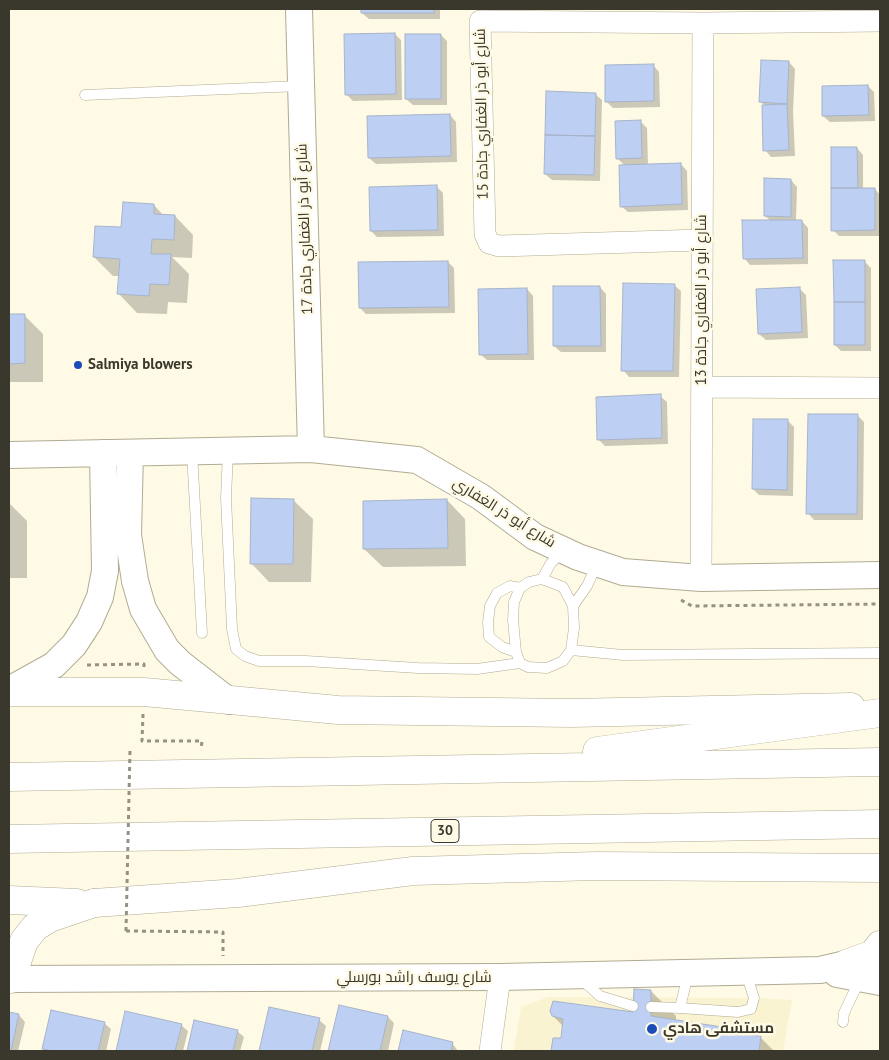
<!DOCTYPE html>
<meta charset="utf-8">
<style>
body{margin:0}
#map{position:relative;width:889px;height:1060px;overflow:hidden;background:#fffae5;font-family:"PT Sans",sans-serif}
canvas{display:block}
.frame{position:absolute;inset:0;border:10px solid #3a372d;pointer-events:none}
</style>
<div id="map">
<canvas width="889" height="1060"></canvas>
<div class="frame"></div>
</div>
<script>
const c = document.querySelector('canvas').getContext('2d');
c.lineJoin = 'round';
function paint(path, color) { c.fillStyle = color; c.fill(path, 'evenodd'); }
const toPath = rows => new Path2D(rows.map(r => 'M' + r).join(''));
function stroke(path, color, width, dash) { c.strokeStyle = color; c.lineWidth = width; c.lineCap = dash ? 'butt' : 'round'; c.setLineDash(dash || []); c.stroke(path); }
function label(font, color, halo, rows, align = 'center') {
  c.font = font + ' "PT Sans",Cairo,sans-serif'; c.lineWidth = 5; c.setLineDash([]); c.textBaseline = 'middle'; c.strokeStyle = halo; c.fillStyle = color; for (const [text, x, y, turn = 0] of rows) {
    c.save(); c.translate(x, y); c.rotate((+turn || 0) * Math.PI / 180); c.textAlign = isNaN(turn) ? turn : align; if (halo) c.strokeText(text, 0, 0); c.fillText(text, 0, 0); c.restore();
  }
}
paint(toPath([
 [548,997,754,998,792,1000,783,1051,514,1051,521,1007]
]), '#faf3d1');
paint(toPath([
 [362,9,440,9,440,19,369,19,362,13],
 [395,34,401,40,402,100,353,101,346,94],
 [441,35,447,41,447,105,413,105,406,99],
 [789,62,795,69,793,111,795,156,771,157,765,150,765,106,761,102],
 [653,65,659,72,660,107,613,108,607,102],
 [868,86,874,92,875,121,830,122,823,116],
 [595,94,602,100,600,181,552,180,545,174],
 [450,115,456,122,457,162,376,164,369,158],
 [641,122,647,128,648,165,681,164,687,171,688,210,628,212,621,206,625,166,617,158],
 [857,148,863,155,863,189,875,189,880,195,880,236,839,236,833,230],
 [791,180,797,187,796,221,802,221,808,228,808,264,750,265,744,258,771,221,765,216],
 [437,187,443,193,444,236,377,237,371,231],
 [154,205,164,216,175,216,193,235,192,258,172,257,189,274,187,303,168,302,167,314,137,313,119,294,120,276,113,276,94,257],
 [864,261,871,268,871,351,841,351,835,345],
 [448,262,454,268,455,313,366,314,360,308],
 [674,285,681,291,679,377,629,377,623,370],
 [600,287,606,294,606,352,561,352,554,346],
 [799,288,806,295,808,338,766,340,759,334],
 [527,289,533,296,534,360,487,360,480,354],
 [9,315,24,315,43,334,43,382,9,382],
 [660,396,667,402,668,444,605,446,598,439],
 [858,416,864,422,863,520,814,520,808,513],
 [787,420,794,427,793,496,759,495,753,489],
 [447,500,465,519,466,566,383,567,364,549],
 [294,501,313,519,311,582,269,582,251,563],
 [9,503,27,521,27,578,9,578],
 [651,991,676,1016,676,1021,729,1035,760,1037,774,1051,552,1051,554,1039,562,1039,563,1026,553,1016,634,1013],
 [340,1006,388,1017,394,1023,388,1051,330,1051],
 [270,1008,319,1020,326,1026,320,1051,260,1051],
 [126,1012,181,1025,188,1031,183,1051,117,1051],
 [9,1013,19,1015,25,1022,18,1051,9,1051],
 [195,1021,237,1031,244,1037,240,1051,188,1051],
 [104,1023,111,1029,106,1051,46,1051,44,1049],
 [404,1032,452,1043,458,1051,399,1051]
]), '#0003');
const building = toPath([
 [361,9,434,9,434,13,361,13,361,9],
 [395,33,396,94,345,95,344,34,395,33],
 [405,34,441,34,441,99,405,99,405,34],
 [761,60,789,61,787,104,759,102,761,60],
 [654,64,654,101,605,102,605,65,654,64],
 [868,85,869,115,822,116,822,86,868,85],
 [546,91,596,93,595,136,545,135,546,91],
 [787,104,789,150,763,151,762,105,787,104],
 [450,114,451,156,368,158,367,116,450,114],
 [641,120,642,158,616,159,615,121,641,120],
 [545,135,595,136,594,175,544,174,545,135],
 [831,147,857,147,858,188,831,188,831,147],
 [681,163,682,204,620,207,619,165,681,163],
 [764,178,791,179,791,217,764,216,764,178],
 [437,185,438,230,370,231,369,187,437,185],
 [831,188,875,188,875,230,831,231,831,188],
 [123,202,154,204,154,214,175,215,174,240,152,239,151,254,171,254,169,285,150,284,149,296,117,294,120,259,93,257,95,226,121,227,123,202],
 [742,220,802,220,803,258,743,259,742,220],
 [833,260,865,260,865,302,834,302,833,260],
 [448,261,449,307,359,308,358,262,448,261],
 [623,283,675,284,673,371,621,371,623,283],
 [553,286,600,286,601,346,553,346,553,286],
 [800,287,802,332,758,334,756,289,800,287],
 [527,288,528,354,479,355,478,289,527,288],
 [834,302,865,302,865,345,834,345,834,302],
 [9,314,25,314,25,363,9,364,9,314],
 [661,394,662,438,597,440,596,397,661,394],
 [808,414,858,414,857,514,806,514,808,414],
 [753,419,788,419,787,490,752,489,753,419],
 [251,498,294,499,293,564,250,564,251,498],
 [447,499,448,548,363,549,363,501,447,499],
 [634,989,651,990,651,1016,722,1027,728,1034,761,1036,759,1051,551,1051,553,1038,561,1038,563,1019,552,1016,550,1011,553,1001,633,1012,634,989],
 [339,1005,388,1016,380,1051,328,1051,339,1005],
 [269,1007,320,1018,312,1051,259,1051,269,1007],
 [51,1010,105,1022,98,1051,52,1051,42,1049,51,1010],
 [125,1011,182,1024,175,1051,116,1051,125,1011],
 [9,1012,19,1014,11,1051,9,1051,9,1012],
 [194,1020,238,1030,233,1051,187,1051,194,1020],
 [403,1030,453,1042,451,1051,398,1051,403,1030]
]);
paint(building, '#bdd0f3');
stroke(building, '#a7b3c9', 1);
const service = toPath([
 [85,95,300,86],
 [192,452,202,633],
 [228,452,226,498,232,629,236,649,245,656,259,661,306,661,418,668,477,669,520,663],
 [542,579,563,587,573,606,574,628,571,650,563,661,547,668,528,667,520,663,516,652,513,620,514,602,520,588,529,582,542,579],
 [542,579,551,563,563,551],
 [573,606,587,586,597,564],
 [571,650,623,655,880,653],
 [516,652,502,647,489,637,488,622,490,606,497,593,510,586,520,588],
 [581,979,600,996,633,1006],
 [651,1007,680,1008,688,974],
 [680,1008,738,1012,751,1009,754,998,746,973],
 [843,1022,844,1013,860,979]
]);
const minor = toPath([
 [702,240,499,246,489,243,485,234,480,21,703,23,880,21],
 [702,387,880,388],
 [701,578,703,23],
 [490,1051,500,977]
]);
const tertiary = toPath([
 [299,9,311,449],
 [130,453,128,535,135,581,143,609,167,650,180,663,229,701],
 [9,455,311,449,417,460,481,497,535,537,578,557,623,572,701,578,880,575],
 [9,690,54,665,74,645,89,622,100,597,105,571,103,453],
 [837,974,880,982],
 [9,979,500,977,820,970,846,964,867,964]
]);
const secondary = toPath([
 [9,692,144,692,338,710,571,713,851,707],
 [94,903,238,893,413,871,597,866,880,868],
 [846,964,873,954,880,945]
]);
const motorway = toPath([
 [597,751,880,713],
 [9,777,880,762],
 [9,839,880,824],
 [9,900,77,903],
 [11,979,24,941,35,927,50,918,94,903]
]);
stroke(service, '#b0ab92', 11);
stroke(minor, '#b0ab92', 22);
stroke(tertiary, '#b0ab92', 28);
stroke(secondary, '#b0ab92', 29);
stroke(motorway, '#b0ab92', 29);
stroke(toPath([
 [681,600,692,606,880,604],
 [87,665,144,664,144,671],
 [143,714,142,741,202,741,201,750],
 [126,931,223,932,223,956]
]), '#969283', 3, [4, 4]);
stroke(service, '#fff', 10);
stroke(minor, '#fff', 21);
stroke(tertiary, '#fff', 26);
stroke(secondary, '#fff', 28);
stroke(motorway, '#fff', 28);
stroke(toPath([
 [126,931,130,750]
]), '#969283', 3, [4, 4]);
for (const [x, y, r, color] of [
 [78,365,5,"#1b4cb9"],
 [652,1029,6,"#1b4cb9"]
]) { const dot = new Path2D(); dot.arc(x, y, r, 0, 2 * Math.PI); c.fillStyle = color; c.fill(dot); stroke(dot, '#fffae5', 2); }
for (const [x, y, w] of [
 [445,831,28]
]) { const box = new Path2D(); box.roundRect(x - w / 2, y - 11.5, w, 23, 4); c.fillStyle = '#fffae5'; c.fill(box); stroke(box, '#3a372d', 1); }
label('bold 14px', '#3a372d', null, [
 ["30",445,831]
]);
label('15px', '#3a372d', '#fffae5', [
 ["شارع أبو ذر الغفاري جادة 15",482,114,-91],
 ["شارع أبو ذر الغفاري جادة 17",305,229,-92],
 ["شارع أبو ذر الغفاري جادة 13",702,300,-90],
 ["شارع أبو ذر الغفاري",504,513,32],
 ["شارع يوسف راشد بورسلي",414,978]
]);
label('bold 15px', '#3a372d', '#fffae5', [
 ["Salmiya blowers",88,365],
 ["مستشفى هادي",663,1029]
], 'left');
</script>
